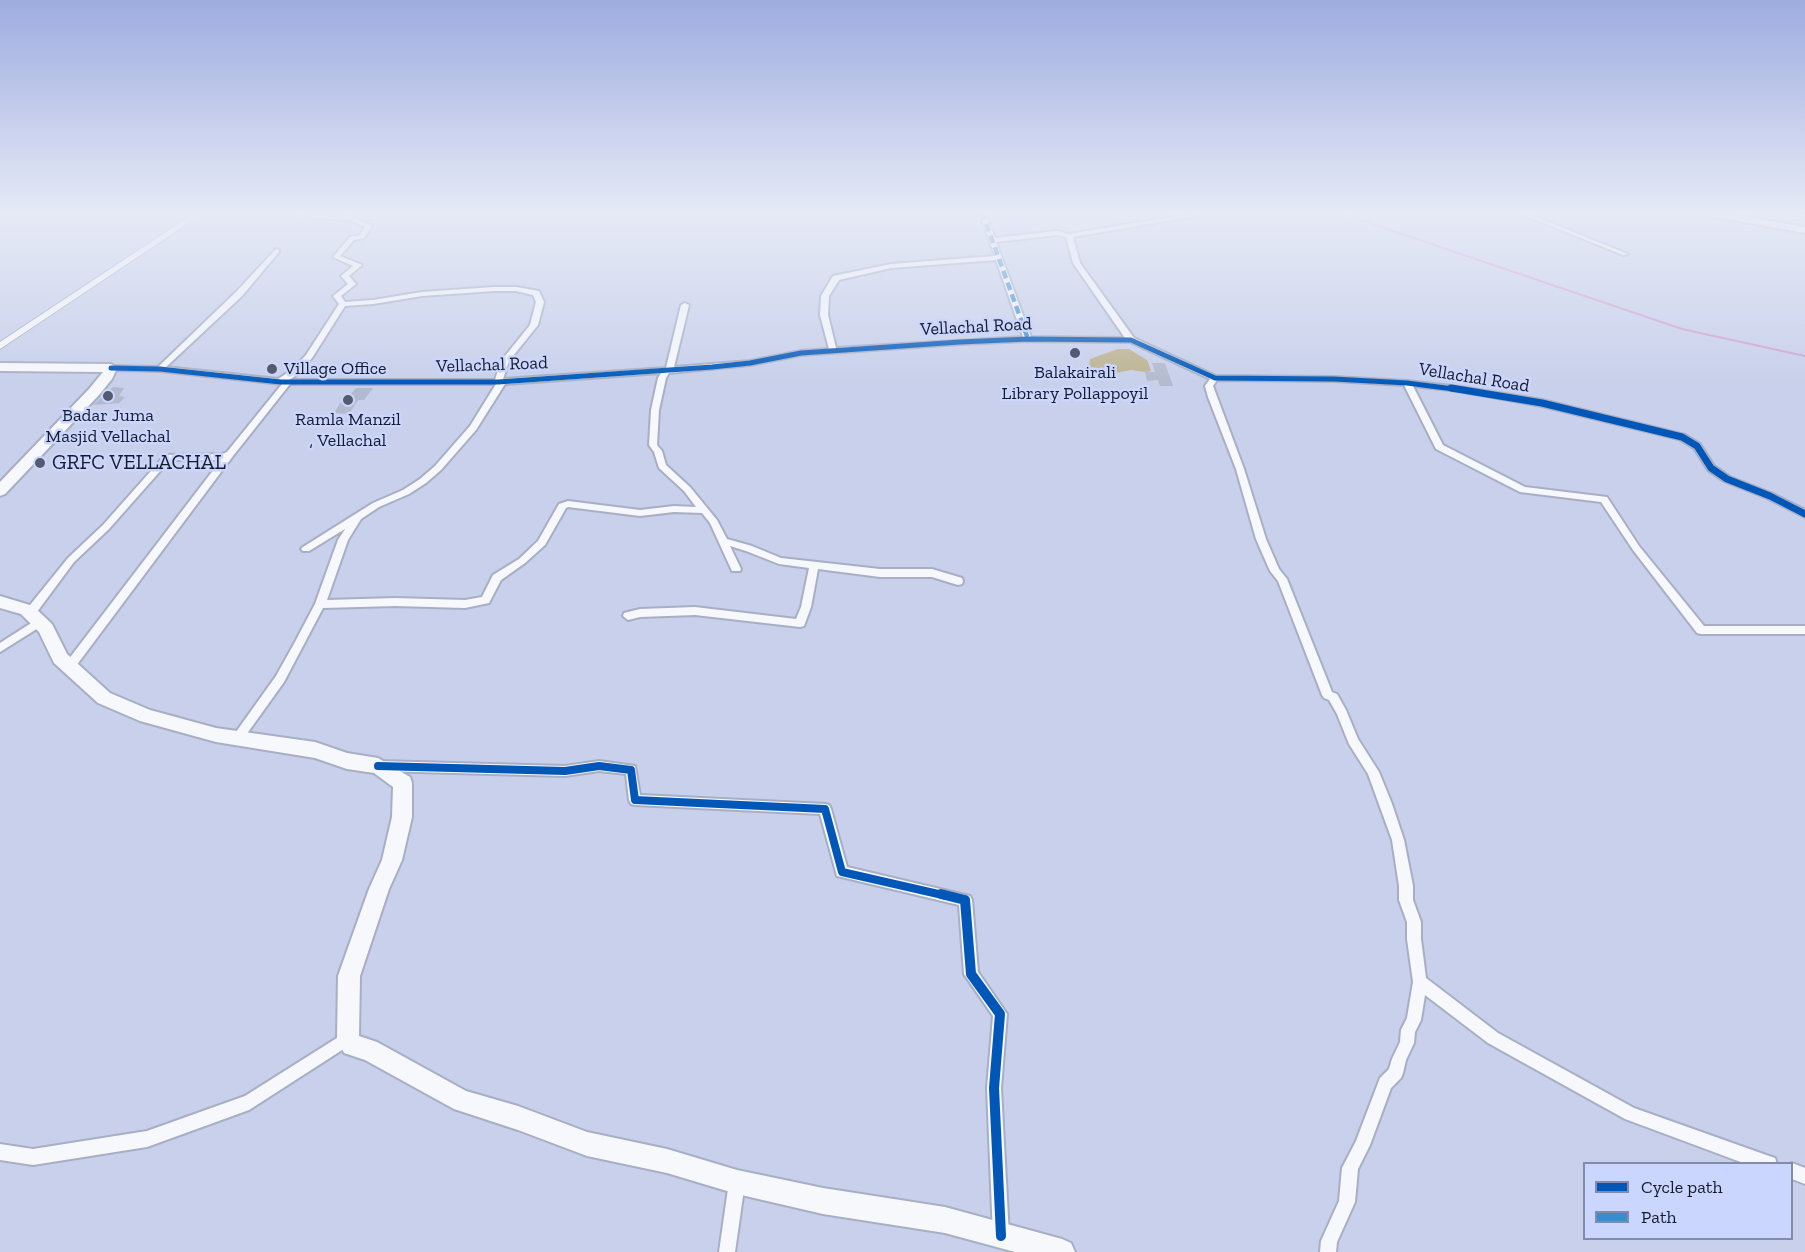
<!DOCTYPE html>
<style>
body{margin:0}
#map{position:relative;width:1805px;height:1252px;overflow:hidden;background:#c8d0eb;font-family:"Zilla Slab",serif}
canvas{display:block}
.legend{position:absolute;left:1583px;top:1162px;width:210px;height:78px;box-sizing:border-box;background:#cad6fd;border:2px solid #828ba9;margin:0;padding:8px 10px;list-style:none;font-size:18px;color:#161b2c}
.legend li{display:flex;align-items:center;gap:12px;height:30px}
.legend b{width:30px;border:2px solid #828ba9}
</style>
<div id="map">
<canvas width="1805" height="1252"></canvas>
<ul class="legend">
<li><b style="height:8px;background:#0057b8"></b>Cycle path</li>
<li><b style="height:8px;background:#378dcd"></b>Path</li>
</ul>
</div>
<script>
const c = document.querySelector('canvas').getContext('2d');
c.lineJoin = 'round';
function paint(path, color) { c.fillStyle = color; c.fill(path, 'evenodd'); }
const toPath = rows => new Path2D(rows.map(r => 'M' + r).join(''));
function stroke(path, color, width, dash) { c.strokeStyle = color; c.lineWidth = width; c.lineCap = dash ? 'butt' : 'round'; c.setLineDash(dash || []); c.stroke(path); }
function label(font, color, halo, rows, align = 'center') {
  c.font = font + ' "Zilla Slab",serif'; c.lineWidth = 5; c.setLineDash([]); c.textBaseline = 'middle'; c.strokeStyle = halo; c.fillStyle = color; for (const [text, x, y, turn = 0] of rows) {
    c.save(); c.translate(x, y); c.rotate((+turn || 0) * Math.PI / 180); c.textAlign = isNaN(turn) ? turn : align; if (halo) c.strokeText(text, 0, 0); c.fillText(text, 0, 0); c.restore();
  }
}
paint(toPath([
 [1118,349,1129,349,1147,360,1151,371,1145,372,1131,370,1110,374,1095,374,1089,367,1090,359]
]), '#bcb28f');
stroke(toPath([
 [1337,212,1682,329,1805,356]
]), '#d0a1d3', 2);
paint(toPath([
 [1152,363,1165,363,1173,386,1160,386,1158,380,1147,381,1145,372,1155,372],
 [113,387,124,388,119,396,125,397,119,403,93,405],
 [356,388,373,388,364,400,358,400,349,414,334,413,345,396,349,396]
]), '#b3b9ce');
const minor = toPath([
 [295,212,351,216,372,226,364,238,354,240,340,256,362,265,349,276,356,284,341,296,345,302,373,300,422,292,494,287,516,287,539,291,544,302,538,325,509,361,503,379,666,368,681,305,685,303,689,305,674,367,750,361,801,351,829,349,820,315,821,296,833,276,891,264,995,256,979,212,985,212,995,238,1057,231,1069,234,1200,212,1190,217,1073,237,1080,263,1134,338,1216,376,1334,377,1407,381,1459,387,1542,400,1685,435,1700,444,1714,466,1730,477,1773,494,1805,510,1805,517,1767,498,1724,481,1708,470,1694,448,1679,439,1542,406,1459,391,1413,386,1443,445,1525,487,1607,497,1639,546,1704,626,1805,626,1805,634,1701,634,1697,633,1633,550,1601,502,1520,492,1436,449,1404,385,1334,381,1217,380,1213,386,1244,469,1266,539,1279,569,1287,579,1332,692,1337,694,1346,710,1358,739,1379,772,1392,804,1404,840,1413,886,1413,900,1421,922,1421,939,1426,978,1498,1033,1634,1108,1769,1156,1775,1158,1777,1164,1746,1164,1625,1119,1488,1043,1425,995,1421,1020,1415,1032,1414,1043,1406,1060,1403,1073,1401,1078,1391,1088,1370,1145,1358,1169,1355,1202,1337,1242,1336,1252,1320,1252,1321,1241,1339,1201,1342,1168,1356,1141,1380,1078,1389,1069,1392,1059,1400,1042,1401,1030,1407,1018,1413,982,1407,939,1407,922,1399,900,1399,886,1392,840,1368,774,1349,744,1337,714,1329,700,1324,698,1322,695,1278,581,1270,571,1256,539,1236,469,1208,397,1205,386,1210,379,1130,342,1028,341,960,344,801,355,750,365,669,373,666,378,659,410,657,445,662,451,666,465,690,487,717,520,727,539,752,546,781,558,880,569,932,569,962,578,963,581,962,584,958,585,932,577,880,577,818,569,811,607,804,626,800,627,695,615,640,617,628,620,623,616,624,613,640,609,695,607,796,619,801,607,809,568,779,564,746,551,730,546,741,569,740,571,732,571,710,523,702,513,674,512,640,516,568,507,566,508,545,545,525,563,501,580,489,603,465,608,395,606,323,608,284,682,241,742,237,744,233,742,231,739,276,676,295,642,315,604,338,540,345,529,309,551,303,551,301,549,303,547,373,503,403,490,420,479,435,466,470,426,496,384,290,384,233,456,73,670,65,670,64,667,65,664,221,460,170,460,109,529,74,562,34,616,26,616,25,613,26,610,68,558,103,525,165,455,222,454,227,452,282,384,160,371,111,370,107,368,111,366,158,367,236,292,275,250,277,249,279,250,279,252,242,296,166,367,278,379,292,370,306,355,339,304,333,296,348,284,341,276,353,266,333,257,350,237,360,235,365,227,350,220,316,218,295,212],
 [1057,235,1066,237,1073,263,1125,338,1031,337,996,242,1057,235],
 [996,260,1023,337,836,348,828,315,829,296,839,280,891,268,996,260],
 [494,291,516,291,533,295,536,302,530,325,501,361,495,380,289,380,298,374,312,358,345,306,373,304,422,296,494,291],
 [661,373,658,378,651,410,649,445,654,452,659,468,684,491,696,507,674,506,640,510,568,501,559,504,538,541,519,559,493,575,482,597,465,600,395,598,327,600,348,540,361,519,379,507,409,494,426,483,441,470,476,430,505,384,661,373],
 [1516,212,1524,212,1628,254,1623,255,1516,212],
 [39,618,44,622,43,625,0,652,0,643,39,618],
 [379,761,565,766,599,761,635,766,640,795,825,804,829,805,831,809,847,867,970,896,972,900,978,972,1007,1014,1001,1088,1009,1236,1007,1242,1001,1244,995,1242,993,1236,987,1088,993,1016,964,974,959,905,837,876,820,814,635,805,631,804,629,800,626,774,599,771,565,776,379,771,375,770,373,766,375,762,379,761],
 [348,1031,353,1033,355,1038,353,1043,249,1110,147,1147,33,1165,0,1160,0,1144,33,1149,147,1131,245,1096,348,1031],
 [1792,1163,1805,1168,1805,1184,1792,1179,1792,1163],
 [737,1174,743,1176,745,1182,735,1252,719,1252,729,1182,731,1176,737,1174]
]);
const tertiary = toPath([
 [196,212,205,212,0,349,0,342,196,212]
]);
const secondary = toPath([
 [1699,212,1719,212,1805,227,1805,233,1704,215,1699,212],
 [0,363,111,364,117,368,112,379,99,395,5,494,0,496,0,482,89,389,103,372,0,371,0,363],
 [0,596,33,606,52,624,67,654,110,693,150,710,216,728,315,742,347,753,378,758,410,777,412,783,412,817,402,860,389,889,360,976,359,1036,377,1042,466,1091,518,1106,587,1132,667,1149,737,1170,823,1188,945,1207,1062,1239,1071,1243,1075,1252,1015,1252,945,1233,823,1214,737,1194,667,1173,587,1156,518,1130,454,1109,365,1060,344,1053,337,1038,338,976,369,889,382,860,392,817,393,787,374,773,347,769,315,758,216,742,140,721,98,703,54,663,39,632,21,614,0,608,0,596]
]);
stroke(minor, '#a8afc4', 4);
stroke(tertiary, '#a8afc4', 2);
stroke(secondary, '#a8afc4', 4);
paint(minor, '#f7f8fc');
paint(tertiary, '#f7f8fc');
paint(secondary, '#f7f8fc');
stroke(toPath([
 [982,212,1028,339]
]), '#378dcd', 4.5, [8, 4.5]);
stroke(toPath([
 [111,368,160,369,281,382,498,382,712,367,750,363,801,353,960,342,1028,339,1131,340,1215,378,1334,379,1407,383,1462,390]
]), '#0057b8', 5);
stroke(toPath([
 [1451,388,1542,403,1682,437,1697,446,1711,468,1727,479,1770,496,1805,514]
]), '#0057b8', 7);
stroke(toPath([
 [378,766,565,771,599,766,631,770,635,800,825,809,842,872,947,896]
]), '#0057b8', 8);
stroke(toPath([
 [941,894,965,900,971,974,1000,1014,994,1088,1001,1236]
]), '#0057b8', 10);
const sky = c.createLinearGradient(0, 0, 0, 387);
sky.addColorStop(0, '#9eace0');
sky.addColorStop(0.55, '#e6eaf6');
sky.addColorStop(1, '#e6eaf600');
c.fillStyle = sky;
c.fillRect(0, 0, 1805, 387);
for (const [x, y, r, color] of [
 [1075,353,6,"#545a6f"],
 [272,369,6,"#545a6f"],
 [108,396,6,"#545a6f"],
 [348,400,6,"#545a6f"],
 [40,463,6,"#545a6f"]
]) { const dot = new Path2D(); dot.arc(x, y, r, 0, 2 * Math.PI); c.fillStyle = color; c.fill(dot); stroke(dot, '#cad6fd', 2); }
label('18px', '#161b2c', '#cad6fd', [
 ["Vellachal Road",976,327,-3],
 ["Vellachal Road",492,365,-2],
 ["Vellachal Road",1474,378,9]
]);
label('18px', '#161b2c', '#cad6fd', [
 ["Village Office",284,369,"left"],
 ["Balakairali",1075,373],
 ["Library Pollappoyil",1075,394],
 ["Badar Juma",108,416],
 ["Masjid Vellachal",108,437],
 ["Ramla Manzil",348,420],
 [", Vellachal",348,441]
]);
label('21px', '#161b2c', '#cad6fd', [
 ["GRFC VELLACHAL",52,463]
], 'left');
</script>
